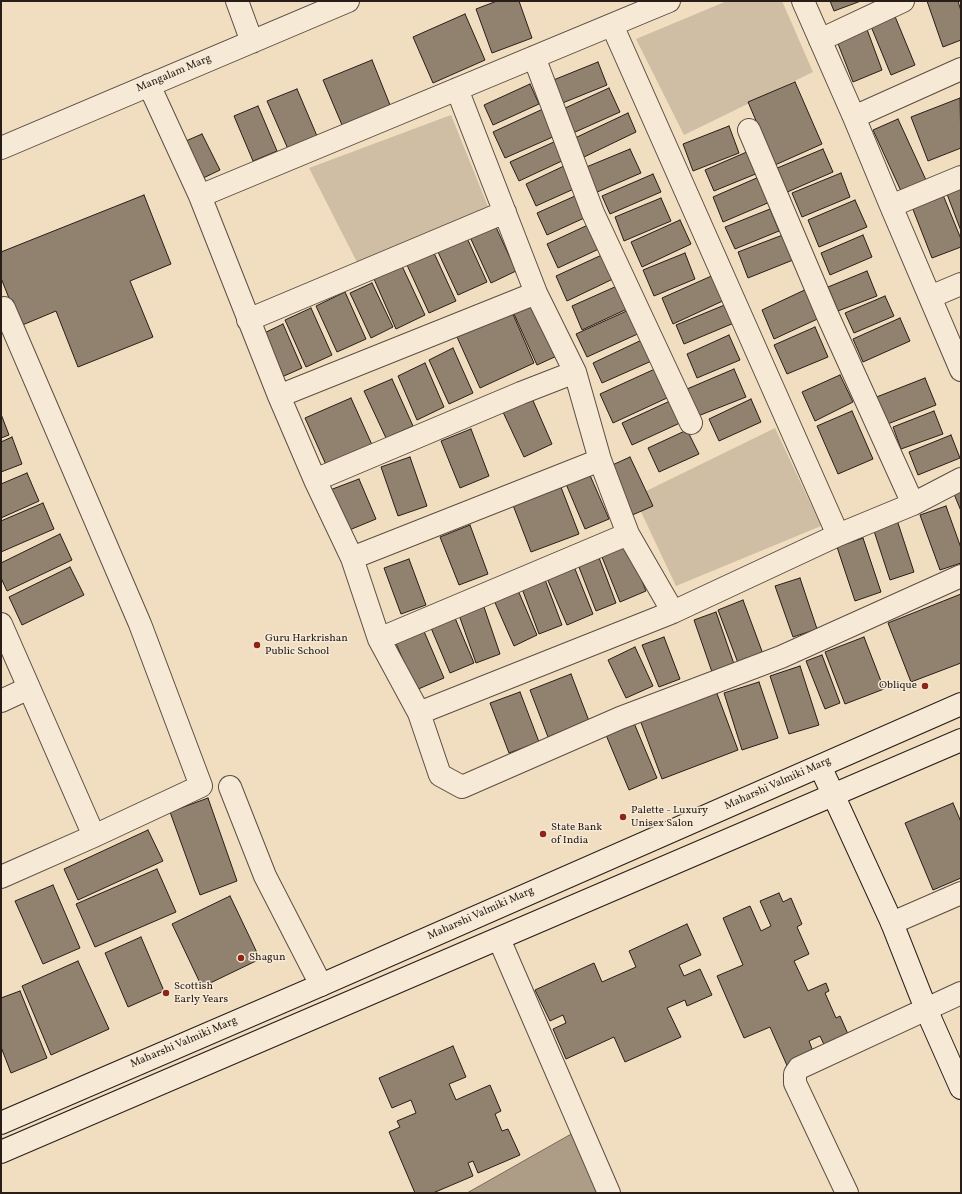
<!DOCTYPE html>
<style>
body{margin:0}
#map{position:relative;width:962px;height:1194px;overflow:hidden;background:#f1dec1;font-family:Vollkorn,serif}
canvas{display:block}
.frame{position:absolute;inset:0;border:2px solid #291e17;pointer-events:none}
</style>
<div id="map">
<canvas width="962" height="1194"></canvas>
<div class="frame"></div>
</div>
<script>
const c = document.querySelector('canvas').getContext('2d');
c.lineJoin = 'round';
function paint(path, color) { c.fillStyle = color; c.fill(path, 'evenodd'); }
const toPath = rows => new Path2D(rows.map(r => 'M' + r).join(''));
function stroke(path, color, width, dash) { c.strokeStyle = color; c.lineWidth = width; c.lineCap = dash ? 'butt' : 'round'; c.setLineDash(dash || []); c.stroke(path); }
function label(font, color, halo, rows, align = 'center') {
  c.font = font + ' Vollkorn,serif'; c.lineWidth = 3; c.setLineDash([]); c.textBaseline = 'middle'; c.strokeStyle = halo; c.fillStyle = color; for (const [text, x, y, turn = 0] of rows) {
    c.save(); c.translate(x, y); c.rotate((+turn || 0) * Math.PI / 180); c.textAlign = isNaN(turn) ? turn : align; if (halo) c.strokeText(text, 0, 0); c.fillText(text, 0, 0); c.restore();
  }
}
paint(toPath([
 [727,1,782,1,813,72,684,135,636,39],
 [451,115,491,214,363,274,309,168],
 [775,428,821,526,676,586,634,497]
]), '#cfbda4');
const water = toPath([
 [573,1133,600,1193,467,1193,573,1133]
]);
paint(water, '#ad9d87');
stroke(water, '#786a5a', 1);
const building = toPath([
 [497,1,519,1,532,38,492,53,476,9,497,1],
 [830,1,861,1,834,11,830,1],
 [927,1,958,1,961,11,961,40,943,47,927,1],
 [465,14,485,60,433,83,413,37,465,14],
 [894,14,915,65,891,75,870,24,894,14],
 [865,24,882,70,853,82,835,36,865,24],
 [372,60,390,105,342,125,323,80,372,60],
 [598,62,607,85,560,104,551,81,598,62],
 [795,82,822,144,775,165,748,102,795,82],
 [530,84,539,104,493,125,484,105,530,84],
 [609,88,620,112,573,133,563,109,609,88],
 [297,89,317,136,288,149,267,101,297,89],
 [960,98,961,148,928,161,911,117,960,98],
 [258,106,277,151,253,161,234,116,258,106],
 [543,109,555,136,505,158,493,132,543,109],
 [628,113,636,132,584,157,575,138,628,113],
 [898,119,926,180,901,191,873,130,898,119],
 [729,126,739,153,693,171,683,144,729,126],
 [202,134,220,170,197,181,179,144,202,134],
 [556,141,564,160,519,181,510,162,556,141],
 [630,149,641,173,595,193,584,168,630,149],
 [823,149,833,172,785,193,775,169,823,149],
 [749,151,758,173,714,191,705,170,749,151],
 [566,165,576,188,536,206,526,184,566,165],
 [841,173,850,197,802,217,792,193,841,173],
 [653,174,661,192,610,214,602,196,653,174],
 [759,177,770,202,723,222,713,197,759,177],
 [961,188,961,231,947,194,961,188],
 [584,192,593,214,547,235,537,213,584,192],
 [144,195,171,264,130,281,153,337,78,367,56,311,20,326,1,278,1,252,144,195],
 [943,195,961,239,961,247,932,258,912,207,943,195],
 [661,198,671,221,624,241,615,217,661,198],
 [855,200,867,227,819,247,808,220,855,200],
 [770,209,779,231,735,249,725,227,770,209],
 [680,220,691,244,642,267,631,242,680,220],
 [590,224,601,248,558,268,547,244,590,224],
 [495,225,516,271,491,283,470,237,495,225],
 [788,233,798,258,748,278,738,252,788,233],
 [863,235,872,257,830,275,821,253,863,235],
 [467,238,487,282,458,295,438,252,467,238],
 [434,253,456,301,429,313,407,265,434,253],
 [685,253,695,279,654,296,643,270,685,253],
 [604,254,615,278,567,301,556,276,604,254],
 [402,266,425,315,396,329,374,279,402,266],
 [867,271,877,296,838,311,828,287,867,271],
 [716,274,727,299,673,324,662,298,716,274],
 [372,283,393,327,371,338,350,293,372,283],
 [617,286,627,309,582,330,572,306,617,286],
 [811,287,824,316,774,339,762,310,811,287],
 [345,292,366,339,337,352,316,306,345,292],
 [885,296,894,316,854,333,845,313,885,296],
 [535,304,559,355,537,365,514,314,535,304],
 [727,304,734,323,684,344,676,325,727,304],
 [311,308,332,355,306,367,285,320,311,308],
 [631,309,642,332,587,357,576,334,631,309],
 [512,312,534,363,480,388,457,337,512,312],
 [900,318,910,341,863,362,853,339,900,318],
 [283,324,302,368,275,380,256,337,283,324],
 [815,327,828,357,787,374,774,345,815,327],
 [729,335,740,360,697,378,687,354,729,335],
 [646,338,656,359,602,383,593,363,646,338],
 [453,348,473,393,449,404,429,360,453,348],
 [425,363,444,407,417,420,398,376,425,363],
 [657,368,669,397,613,423,600,394,657,368],
 [734,369,746,397,698,416,687,389,734,369],
 [840,375,853,402,815,421,802,392,840,375],
 [925,378,936,405,885,425,874,398,925,378],
 [392,379,413,426,386,438,364,391,392,379],
 [531,396,552,444,524,457,502,410,531,396],
 [351,398,373,447,327,467,305,418,351,398],
 [751,399,761,422,719,441,709,419,751,399],
 [670,401,680,423,632,445,622,423,670,401],
 [852,411,873,459,838,474,817,426,852,411],
 [934,411,943,434,901,449,893,427,934,411],
 [1,414,9,435,1,438,1,414],
 [471,429,489,476,460,488,441,441,471,429],
 [687,430,699,454,659,472,648,448,687,430],
 [951,435,960,458,918,475,909,452,951,435],
 [12,437,22,464,1,472,1,442,12,437],
 [410,457,427,506,398,516,381,467,410,457],
 [630,457,653,506,630,516,608,467,630,457],
 [27,473,39,501,1,518,1,484,27,473],
 [589,473,609,519,585,529,566,484,589,473],
 [359,479,376,519,347,531,330,490,359,479],
 [559,482,579,534,531,552,511,500,559,482],
 [961,491,961,511,954,494,961,491],
 [43,503,54,529,1,552,1,521,43,503],
 [946,506,961,548,961,563,940,570,920,515,946,506],
 [897,520,914,572,890,580,873,528,897,520],
 [470,525,488,574,459,585,440,537,470,525],
 [60,534,72,560,7,591,1,578,1,563,60,534],
 [863,538,881,592,855,601,837,547,863,538],
 [626,541,646,591,620,602,600,552,626,541],
 [598,555,616,603,596,611,577,562,598,555],
 [409,559,426,605,401,614,384,568,409,559],
 [573,564,593,614,567,625,546,576,573,564],
 [70,567,84,595,22,625,9,597,70,567],
 [544,577,562,625,539,634,521,586,544,577],
 [800,578,817,629,793,637,775,586,800,578],
 [517,588,537,635,514,646,493,598,517,588],
 [961,594,961,663,911,682,888,623,961,594],
 [743,600,763,654,738,663,718,610,743,600],
 [484,607,500,654,476,663,459,615,484,607],
 [716,612,734,664,712,672,694,620,716,612],
 [455,618,474,663,450,673,431,628,455,618],
 [423,629,444,678,416,690,395,641,423,629],
 [664,637,680,679,659,687,642,645,664,637],
 [864,637,884,689,845,704,825,652,864,637],
 [635,647,653,686,626,698,608,660,635,647],
 [822,655,840,703,825,709,806,661,822,655],
 [800,666,819,725,789,734,770,676,800,666],
 [571,674,589,721,548,737,530,690,571,674],
 [759,682,778,738,742,750,724,693,759,682],
 [716,691,738,750,662,779,640,720,716,691],
 [520,692,539,742,509,753,490,703,520,692],
 [634,723,657,778,629,790,606,735,634,723],
 [208,798,237,881,200,895,170,812,208,798],
 [953,803,961,822,961,878,933,890,905,823,953,803],
 [148,830,163,861,78,900,64,869,148,830],
 [157,869,176,912,95,947,76,904,157,869],
 [53,885,80,948,43,964,15,901,53,885],
 [779,893,783,902,791,898,802,924,797,927,809,954,794,961,808,991,826,983,829,991,825,993,836,1018,840,1016,852,1043,828,1053,820,1036,809,1041,816,1059,789,1070,770,1027,744,1038,717,976,743,965,723,918,750,906,761,931,771,926,760,901,779,893],
 [230,896,260,959,202,987,172,924,230,896],
 [687,924,701,955,679,965,684,976,700,969,712,995,687,1006,685,1000,667,1008,681,1037,625,1062,614,1037,566,1059,553,1029,566,1023,563,1015,550,1021,535,990,594,963,602,982,636,967,629,951,687,924],
 [141,937,164,991,128,1007,105,953,141,937],
 [78,961,109,1029,51,1055,22,986,78,961],
 [20,991,47,1058,11,1073,1,1047,1,998,20,991],
 [453,1046,466,1077,449,1084,456,1100,490,1085,501,1111,495,1114,502,1131,508,1129,520,1155,478,1173,473,1161,468,1163,473,1176,433,1193,415,1193,389,1132,400,1127,397,1121,416,1113,411,1100,392,1108,379,1078,453,1046]
]);
paint(building, '#91826f');
stroke(building, '#291e17', 1);
const street = toPath([
 [237,1,252,42],
 [803,1,854,117,891,206,961,370],
 [612,25,838,535],
 [820,40,903,1],
 [534,57,593,213,691,423],
 [149,85,200,196,279,396,315,480,352,558,379,639,419,713,440,775,462,787,620,718,781,657,961,576],
 [457,89,536,293,575,372,600,460,628,534,673,612],
 [854,117,961,69],
 [749,130,827,314,913,504],
 [1,148,348,1],
 [200,196,669,1],
 [891,206,961,177],
 [930,297,961,284],
 [1,309,4,308,140,624,201,786,94,836,1,877],
 [248,320,505,212],
 [279,396,536,293],
 [315,480,521,393,575,372],
 [352,558,600,460],
 [1,624,94,836],
 [379,639,628,534],
 [1,701,29,688],
 [419,713,673,612,838,535,913,504,961,479],
 [230,787,265,876,321,985],
 [892,923,961,893],
 [499,939,609,1193],
 [847,1193,795,1083,795,1074,799,1068,961,993]
]);
const secondary = toPath([
 [820,766,892,923,926,1009,961,1088],
 [1,1123,321,985,961,704],
 [1,1152,961,740]
]);
stroke(street, '#5b4e42', 24);
stroke(secondary, '#291e17', 24);
stroke(street, '#f6ead7', 22);
stroke(secondary, '#f6ead7', 22);
for (const [x, y, r, color] of [
 [257,645,4,"#8f2418"],
 [925,686,4,"#8f2418"],
 [623,817,4,"#8f2418"],
 [543,834,4,"#8f2418"],
 [241,958,4,"#8f2418"],
 [166,993,4,"#8f2418"]
]) { const dot = new Path2D(); dot.arc(x, y, r, 0, 2 * Math.PI); c.fillStyle = color; c.fill(dot); stroke(dot, '#f6ead7', 1.5); }
label('11px', '#291e17', '#f6ead7', [
 ["Mangalam Marg",174,74,-23],
 ["Maharshi Valmiki Marg",778,784,-24],
 ["Maharshi Valmiki Marg",481,914,-24],
 ["Maharshi Valmiki Marg",184,1043,-23]
]);
label('11px', '#291e17', '#f6ead7', [
 ["Guru Harkrishan",265,639],
 ["Public School",265,652],
 ["Oblique",917,686,"right"],
 ["Palette - Luxury",631,811],
 ["Unisex Salon",631,824],
 ["State Bank",551,828],
 ["of India",551,841],
 ["Shagun",249,958],
 ["Scottish",174,987],
 ["Early Years",174,1000]
], 'left');
</script>
